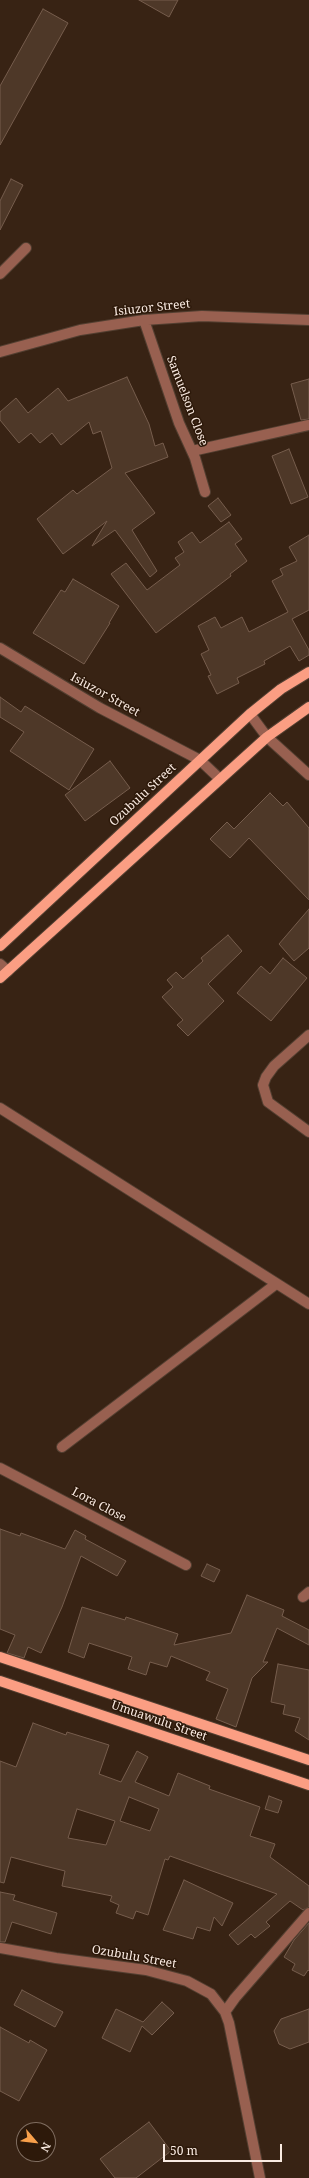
<!DOCTYPE html>
<style>
body{margin:0}
#map{position:relative;width:309px;height:2178px;overflow:hidden;background:#382314;font-family:"Noto Serif",serif}
canvas{display:block}
.north{position:absolute;left:16px;top:2122px;width:40px;height:40px;box-sizing:border-box;background:#2d190a;border:1px solid #7f6d60;border-radius:50%;rotate:118deg;font-size:11px;font-weight:700;line-height:16px;text-align:center;color:#faebe2}
.north::after{content:'';display:block;margin:auto;width:14px;height:18px;background:#f8a04b;clip-path:polygon(50% 0,100% 100%,50% 72%,0 100%)}
.scale{position:absolute;left:163px;top:2144px;width:119px;height:18px;box-sizing:border-box;border:2px solid #faebe2;border-top:0;padding-left:5px;font-size:12px;line-height:14px;white-space:nowrap;color:#faebe2;-webkit-text-stroke:3px #2d190a;paint-order:stroke}
</style>
<div id="map">
<canvas width="309" height="2178"></canvas>
<div class="north">N</div>
<div class="scale">50 m</div>
</div>
<script>
const c = document.querySelector('canvas').getContext('2d');
c.lineJoin = 'round';
function paint(path, color) { c.fillStyle = color; c.fill(path, 'evenodd'); }
const toPath = rows => new Path2D(rows.map(r => 'M' + r).join(''));
function stroke(path, color, width, dash) { c.strokeStyle = color; c.lineWidth = width; c.lineCap = dash ? 'butt' : 'round'; c.setLineDash(dash || []); c.stroke(path); }
function label(font, color, halo, rows, align = 'center') {
  c.font = font + ' "Noto Serif",serif'; c.lineWidth = 3; c.setLineDash([]); c.textBaseline = 'middle'; c.strokeStyle = halo; c.fillStyle = color; for (const [text, x, y, turn = 0] of rows) {
    c.save(); c.translate(x, y); c.rotate((+turn || 0) * Math.PI / 180); c.textAlign = isNaN(turn) ? turn : align; if (halo) c.strokeText(text, 0, 0); c.fillText(text, 0, 0); c.restore();
  }
}
const building = toPath([
 [139,0,178,0,169,17,139,0],
 [43,9,68,23,0,145,0,86,43,9],
 [11,179,23,185,0,230,0,201,11,179],
 [127,377,149,424,155,446,163,443,168,457,125,473,155,513,132,530,157,571,150,577,115,530,92,546,107,521,63,554,37,519,73,490,77,494,112,468,101,431,93,434,89,422,61,445,52,433,40,443,31,433,19,443,0,420,0,412,16,398,28,413,58,388,68,401,127,377],
 [309,379,309,419,301,420,291,384,309,379],
 [289,449,308,497,291,504,272,456,289,449],
 [218,498,231,515,221,522,208,506,218,498],
 [229,522,242,539,235,544,247,561,230,574,231,576,156,633,111,574,126,563,147,590,180,565,175,558,184,552,178,542,192,532,200,543,229,522],
 [309,535,309,610,292,619,309,650,309,655,299,661,290,646,264,661,265,664,237,678,239,683,217,694,208,676,211,675,201,654,209,650,198,626,215,617,221,628,242,617,249,632,288,612,272,581,283,575,280,569,297,561,289,547,309,535],
 [73,579,119,606,109,623,110,623,84,664,33,633,61,590,65,592,73,579],
 [0,697,21,712,25,706,94,749,69,790,10,751,24,732,0,717,0,697],
 [110,761,130,788,85,821,65,795,110,761],
 [270,793,283,806,287,802,309,828,309,900,249,838,230,858,210,839,227,822,234,829,270,793],
 [309,909,309,948,294,961,279,944,309,909],
 [228,935,242,951,208,984,224,1001,188,1036,177,1025,183,1020,162,997,173,987,167,980,176,972,183,979,203,961,201,958,228,935],
 [283,958,307,978,271,1021,237,993,261,966,270,974,283,958],
 [0,1529,20,1536,21,1533,65,1549,75,1530,86,1536,85,1539,126,1561,117,1576,81,1556,62,1607,41,1653,28,1647,24,1658,7,1653,15,1635,0,1629,0,1529],
 [207,1564,220,1570,214,1582,201,1576,207,1564],
 [247,1595,284,1610,282,1616,309,1630,309,1645,277,1628,263,1662,268,1662,252,1678,236,1727,216,1719,228,1689,206,1680,210,1672,171,1656,167,1667,150,1662,146,1675,128,1669,132,1657,89,1643,84,1658,68,1652,82,1607,125,1620,126,1617,178,1634,174,1645,231,1633,247,1595],
 [278,1664,309,1670,309,1740,295,1731,300,1718,283,1714,285,1705,271,1702,278,1664],
 [33,1723,66,1735,67,1732,109,1745,99,1774,121,1782,137,1751,148,1757,135,1782,169,1796,178,1773,210,1786,209,1789,260,1807,250,1836,275,1844,270,1857,309,1886,309,1907,303,1910,290,1901,266,1922,270,1926,255,1938,251,1934,238,1945,229,1935,277,1894,170,1856,168,1860,165,1859,148,1915,136,1911,133,1919,116,1913,119,1905,110,1901,112,1896,62,1886,65,1871,45,1866,11,1857,4,1883,0,1882,0,1761,16,1767,33,1723],
 [129,1797,159,1809,150,1831,120,1821,129,1797],
 [77,1809,115,1821,106,1845,68,1838,77,1809],
 [269,1796,282,1801,278,1813,265,1809,269,1796],
 [184,1880,233,1903,222,1926,214,1917,210,1931,197,1927,193,1939,163,1930,184,1880],
 [0,1892,15,1895,13,1900,57,1913,51,1934,12,1922,5,1942,0,1942,0,1892],
 [309,1923,309,1971,308,1970,304,1976,292,1970,295,1964,284,1957,294,1940,309,1923],
 [22,1990,63,2012,55,2027,14,2005,22,1990],
 [162,2002,174,2013,152,2035,142,2026,130,2052,102,2038,116,2009,143,2022,162,2002],
 [309,2009,309,2042,290,2049,279,2044,274,2031,281,2019,309,2009],
 [0,2027,29,2043,30,2040,47,2050,19,2101,0,2091,0,2027],
 [149,2122,171,2151,136,2178,115,2178,100,2159,149,2122]
]);
paint(building, '#4e3828');
stroke(building, '#765d4d', 1);
const minor = toPath([
 [0,274,26,248],
 [144,320,179,423,195,458,205,492],
 [0,352,80,330,144,320,202,316,309,320],
 [192,451,309,425],
 [0,648,100,708,200,760,220,779],
 [250,714,267,737,309,775],
 [0,964,8,971],
 [309,1035,274,1066,266,1077,263,1085,268,1102,309,1132],
 [0,1108,309,1304],
 [62,1447,276,1284],
 [0,1468,186,1565],
 [303,1597,309,1592],
 [0,1948,56,1958,146,1970,187,1981,211,1994,225,2012,229,2023,260,2178],
 [225,2012,235,1998,309,1913]
]);
const major = toPath([
 [0,946,250,714,281,689,309,672],
 [0,978,267,737,309,707],
 [0,1657,309,1760],
 [0,1681,309,1785]
]);
stroke(minor, '#533f31', 12);
stroke(major, '#533f31', 12);
stroke(minor, '#986050', 10);
stroke(major, '#fb9e83', 10);
label('12px', '#faebe2', '#2d190a', [
 ["Isiuzor Street",152,308,-6],
 ["Samuelson Close",187,401,69],
 ["Isiuzor Street",105,695,29],
 ["Ozubulu Street",143,795,-43],
 ["Lora Close",99,1505,28],
 ["Umuawulu Street",159,1721,19],
 ["Ozubulu Street",134,1957,10]
]);
</script>
